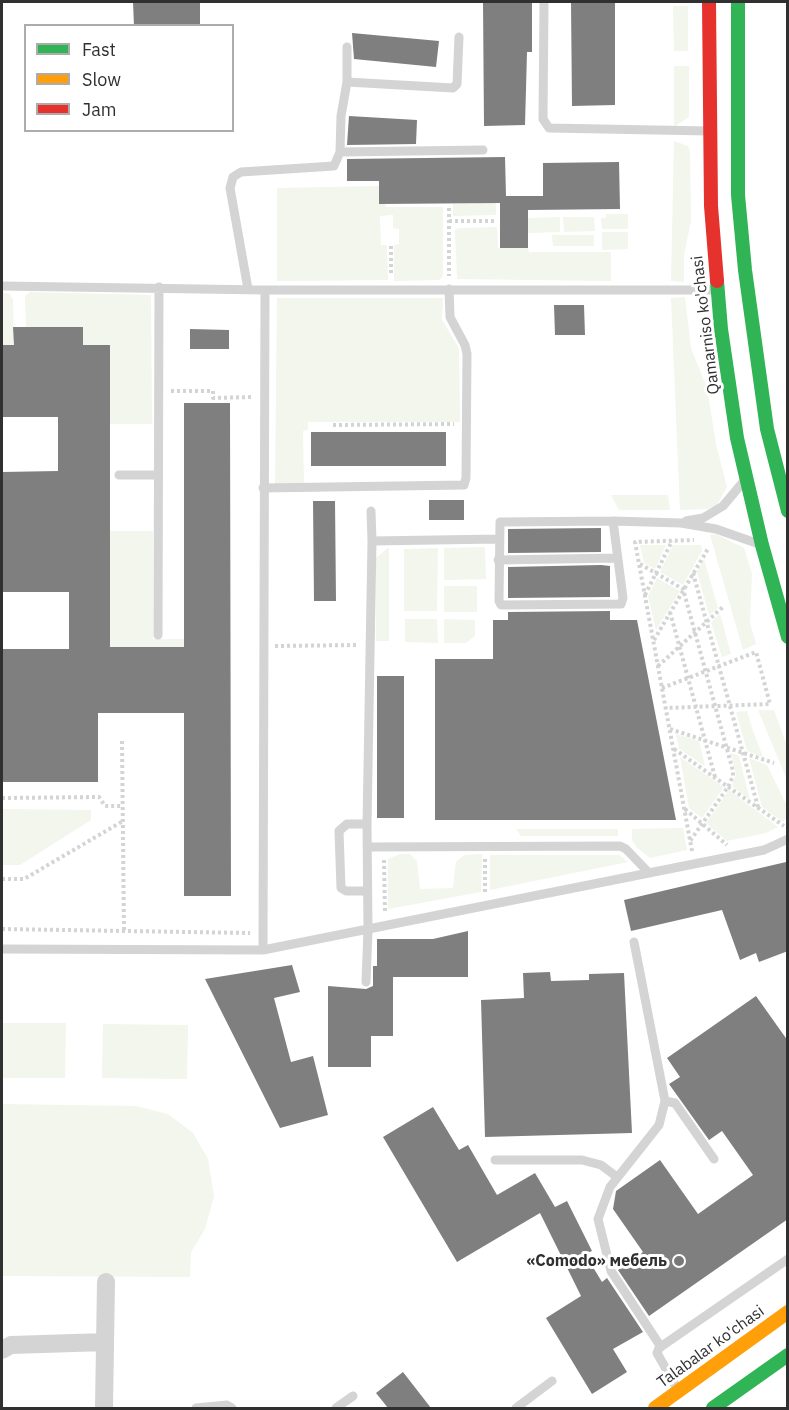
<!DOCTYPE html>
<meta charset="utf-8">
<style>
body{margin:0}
#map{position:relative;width:789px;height:1410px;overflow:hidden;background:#fff;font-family:"IBM Plex Sans",sans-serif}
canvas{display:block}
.frame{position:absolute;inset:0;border:3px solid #303030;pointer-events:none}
.legend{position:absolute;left:24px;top:24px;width:210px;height:108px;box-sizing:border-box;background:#fff;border:2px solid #acacac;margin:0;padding:8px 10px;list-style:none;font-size:18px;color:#303030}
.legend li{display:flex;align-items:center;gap:12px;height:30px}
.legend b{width:30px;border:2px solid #acacac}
</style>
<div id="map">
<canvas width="789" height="1410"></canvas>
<div class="frame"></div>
<ul class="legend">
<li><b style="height:8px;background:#30b455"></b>Fast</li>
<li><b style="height:8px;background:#ff9f0a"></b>Slow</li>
<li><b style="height:8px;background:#e5322d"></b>Jam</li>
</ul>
</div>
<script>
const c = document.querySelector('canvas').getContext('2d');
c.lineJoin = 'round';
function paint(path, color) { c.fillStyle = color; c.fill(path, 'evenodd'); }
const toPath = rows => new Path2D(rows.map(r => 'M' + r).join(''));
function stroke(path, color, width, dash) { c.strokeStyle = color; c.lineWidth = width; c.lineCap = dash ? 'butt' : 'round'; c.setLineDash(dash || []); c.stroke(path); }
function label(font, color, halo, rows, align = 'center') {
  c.font = font + ' "IBM Plex Sans",sans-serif'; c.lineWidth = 6; c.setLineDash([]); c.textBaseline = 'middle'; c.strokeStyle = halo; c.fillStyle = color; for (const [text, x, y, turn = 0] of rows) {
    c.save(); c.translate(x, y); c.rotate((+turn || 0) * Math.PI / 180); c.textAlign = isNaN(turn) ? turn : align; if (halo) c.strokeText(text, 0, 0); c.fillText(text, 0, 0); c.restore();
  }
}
paint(toPath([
 [673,6,688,6,688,51,674,51],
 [674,66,689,66,689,117,674,127],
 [674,141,688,146,690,152,691,221,684,255,684,282,671,281],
 [482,180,496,180,496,215,453,216,453,204,482,203],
 [379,186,379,204,385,204,386,207,443,207,443,276,439,280,394,281,394,245,399,244,399,229,393,228,393,215,380,216,381,245,387,245,388,280,277,281,277,188],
 [606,214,628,214,628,229,602,229,601,218,606,218],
 [560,217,560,232,528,233,528,218],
 [563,217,594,217,595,231,564,232],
 [497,227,498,248,528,248,529,252,611,252,611,281,457,279,455,230,459,228],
 [602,232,628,232,628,249,602,250],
 [552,235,594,235,594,246,553,246],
 [2,292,10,294,13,300,14,345,2,345],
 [30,292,151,295,152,424,110,424,110,345,83,345,83,327,26,327,25,296],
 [685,297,691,348,707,388,716,444,727,487,717,505,708,509,680,510,671,298],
 [277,298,443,298,442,320,459,348,460,422,308,422,308,430,303,431,304,484,275,484],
 [611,495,668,495,670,510,619,510],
 [110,531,153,531,153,639,184,639,184,647,110,647],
 [716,534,744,548,752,573,750,623,756,644,743,650,710,535],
 [640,545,666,545,655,569,644,563],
 [673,545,701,545,702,551,683,585,660,572],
 [389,547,389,641,376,641,376,558],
 [485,547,486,579,444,580,444,548],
 [438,548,437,611,404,611,404,549],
 [704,559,718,608,709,615,697,572],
 [657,578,680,591,656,630,648,596],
 [444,586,477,586,477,612,444,612],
 [720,614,731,654,722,657,711,622],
 [405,619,437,619,438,643,405,642],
 [444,619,475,620,475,636,466,643,444,643],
 [758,710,774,710,787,746,787,780],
 [747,711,753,731,763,757,747,751,736,712],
 [676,734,699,741,705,766,679,749],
 [731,753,739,756,750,800,732,786,736,774],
 [680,757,724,787,702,818,689,808],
 [749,758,767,765,787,806,787,817,783,822,762,807],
 [729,790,778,827,766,833,727,841,706,823],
 [2,809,91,810,91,820,20,865,2,865],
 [683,828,687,850,650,858,636,847,632,840,632,829],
 [516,829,618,829,618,836,521,836],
 [400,854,410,854,417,861,420,889,453,888,456,862,464,855,482,854,481,892,388,909,388,859],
 [490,855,619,855,628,862,490,890],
 [2,1023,66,1023,65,1078,2,1078],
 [103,1024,188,1025,187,1079,102,1078],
 [2,1104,136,1106,168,1114,193,1133,208,1159,214,1196,205,1229,191,1252,190,1277,2,1276]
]), '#f2f6ec');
paint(toPath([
 [133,2,200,2,200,26,134,26],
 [483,2,532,2,532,52,527,52,525,125,484,126],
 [571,2,615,2,615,105,572,106],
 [352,33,439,41,436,67,354,59],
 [349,116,417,120,416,144,347,145],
 [505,157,506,196,543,196,543,163,619,162,620,209,528,210,528,248,500,248,500,203,379,204,379,181,347,181,347,159],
 [554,305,584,305,585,335,555,335],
 [13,327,83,327,83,345,110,345,110,647,184,647,184,403,230,403,231,896,184,896,184,713,98,713,98,782,2,782,2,649,69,649,69,592,2,592,2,472,58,471,58,417,2,417,2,345,14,345],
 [190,329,229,330,229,349,190,349],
 [311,432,446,432,446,466,311,466],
 [429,500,464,500,464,520,429,520],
 [313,501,335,501,336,601,314,601],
 [601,528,601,552,508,553,508,529],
 [601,565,610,566,610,597,508,598,508,567],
 [610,611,610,620,637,620,676,820,435,820,435,659,493,659,493,620,508,620,508,612],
 [377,676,404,676,404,818,377,818],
 [786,862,788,951,759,962,756,953,740,960,722,910,631,931,624,900],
 [468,931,468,977,393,977,393,1036,371,1036,371,1067,328,1067,328,986,366,989,373,986,373,966,377,966,377,939,433,939],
 [292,965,300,992,274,998,291,1062,313,1056,328,1115,280,1128,205,979],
 [550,972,551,981,589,980,589,974,624,973,632,1133,485,1137,481,1000,524,998,523,973],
 [756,996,788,1041,788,1219,649,1316,618,1270,643,1252,613,1209,616,1191,660,1160,698,1214,753,1175,722,1131,709,1140,669,1084,680,1077,667,1058],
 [433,1107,459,1150,468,1145,497,1195,535,1173,555,1207,567,1201,592,1251,585,1254,602,1282,607,1278,643,1332,613,1349,627,1372,592,1394,546,1318,581,1296,540,1213,457,1262,383,1137],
 [403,1372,431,1408,388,1408,376,1393]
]), '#7f7f7f');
stroke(toPath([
 [449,208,449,276],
 [449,221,497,221],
 [391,246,391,276],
 [171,391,213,391,213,398,253,397],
 [333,425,454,424],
 [640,564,683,589,733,771,733,776,728,787,690,841],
 [693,573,758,807],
 [645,595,672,541],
 [670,612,715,777],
 [654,640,709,547],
 [275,646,358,645],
 [658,666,724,606],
 [662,688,756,652,770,704,666,708],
 [670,729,774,763],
 [122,741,124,931],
 [674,749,784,826],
 [2,798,99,797,105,806,122,806],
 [685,809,727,845],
 [692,851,635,542,694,540],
 [485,859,485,894],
 [384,860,385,912],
 [2,879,24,879,123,821],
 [2,929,250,933]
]), '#d4d4d4', 4, [3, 3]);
stroke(toPath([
 [544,2,543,119,549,128,709,131],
 [347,82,453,88,457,84,459,37],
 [340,152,483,150],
 [2,286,265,290,263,950],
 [248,289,230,188,233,177,241,172,334,166,340,152,341,116,347,82,347,47],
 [265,290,717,290],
 [119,475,158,475],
 [263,488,464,485,466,478,467,354,465,345,450,317,449,289],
 [371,511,372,541],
 [613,521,500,522,499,601,501,605,621,604,623,598,613,521,681,523,716,529,759,544],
 [686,521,703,518,723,506,744,481],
 [498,560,618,558],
 [158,635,159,287],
 [367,824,372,541,498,539],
 [368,847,620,846,626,849,649,873],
 [634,942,665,1101,659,1125,610,1187,598,1219,611,1271,661,1347],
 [2,949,263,950,764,850,788,839],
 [366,982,368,930,367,824,347,824,339,831,341,888,346,891,367,891],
 [665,1101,675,1103,714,1159],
 [495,1160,582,1160,601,1165,617,1177],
 [678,1390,657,1353,659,1348,788,1259],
 [196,1408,227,1405,232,1408],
 [336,1408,353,1396],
 [516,1408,552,1381]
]), '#d4d4d4', 9);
stroke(toPath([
 [2,1350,11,1345,105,1342],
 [104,1408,106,1282]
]), '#d4d4d4', 18);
stroke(toPath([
 [738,2,738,195,745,270,767,429,788,511],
 [717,281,721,329,737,438,762,545,788,637],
 [713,1408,788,1355]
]), '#30b455', 14);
stroke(toPath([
 [655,1408,788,1312]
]), '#ff9f0a', 14);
stroke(toPath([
 [709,2,711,206,717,281]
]), '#e5322d', 14);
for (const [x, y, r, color] of [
 [679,1261,6,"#787878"]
]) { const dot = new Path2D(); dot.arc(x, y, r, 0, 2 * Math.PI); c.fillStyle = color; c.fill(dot); stroke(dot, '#fff', 2); }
label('16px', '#303030', '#fff', [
 ["Qamarniso ko'chasi",706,325,-97],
 ["Talabalar ko'chasi",711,1347,-36]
]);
label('bold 16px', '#303030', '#fff', [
 ["«Comodo» мебель",667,1261]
], 'right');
</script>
